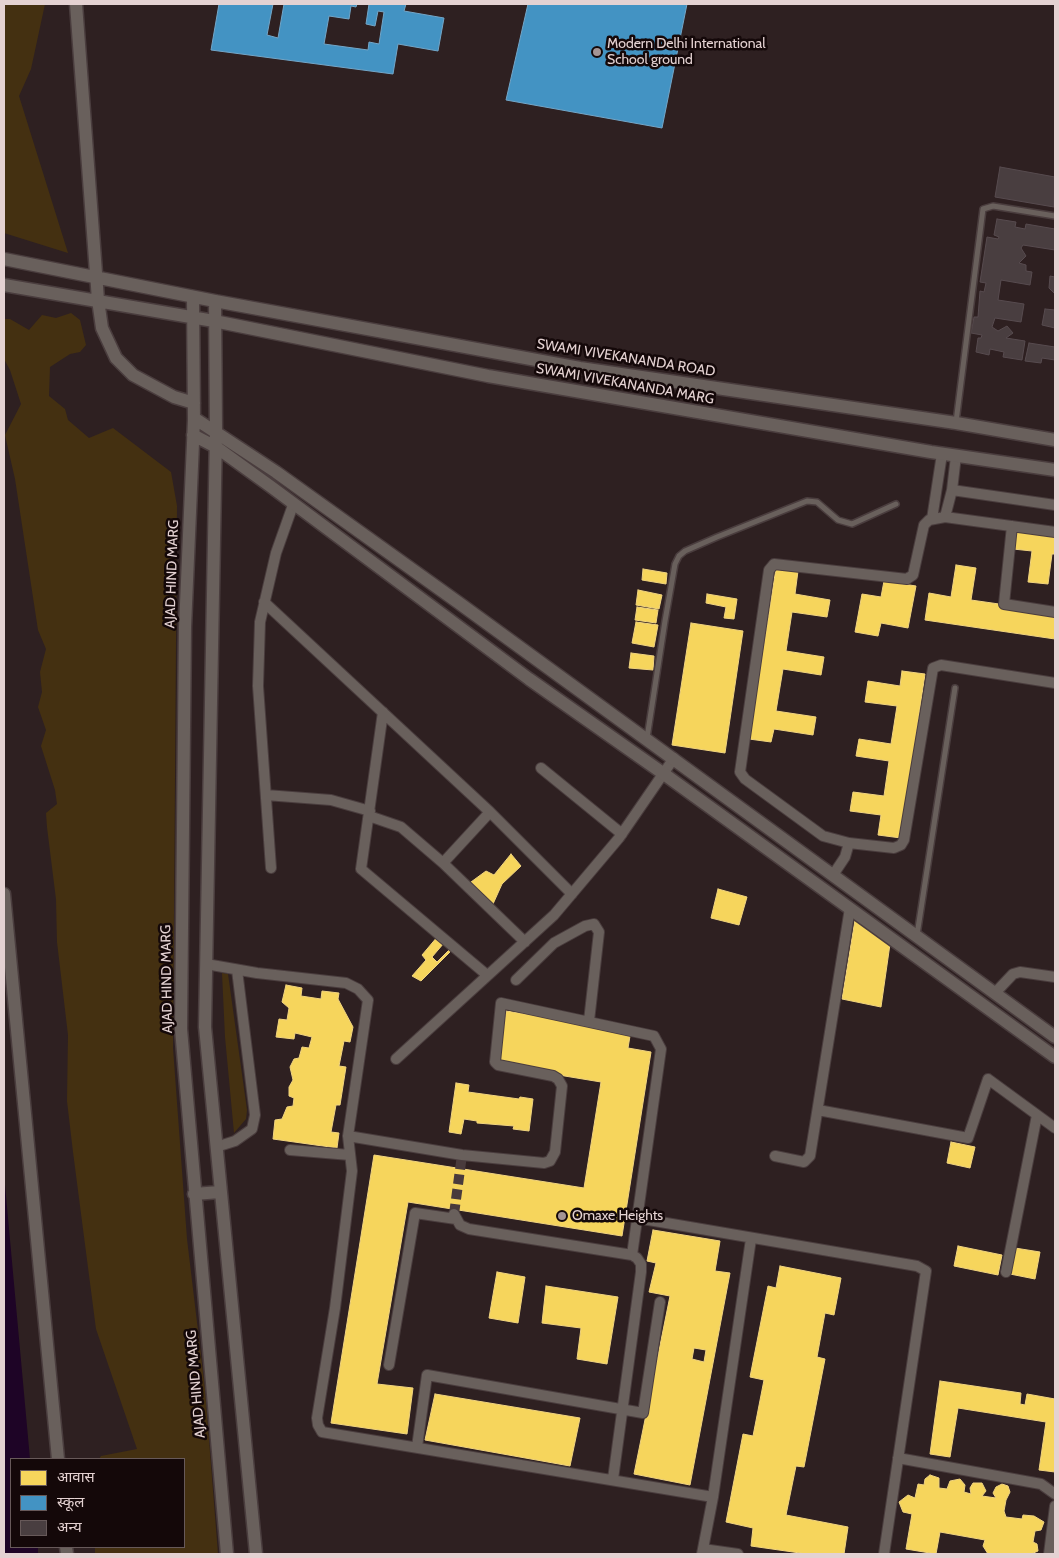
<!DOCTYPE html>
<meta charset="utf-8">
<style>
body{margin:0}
#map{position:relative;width:1059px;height:1558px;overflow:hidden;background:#2e2021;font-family:Cabin,"Noto Sans Devanagari",sans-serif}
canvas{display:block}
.frame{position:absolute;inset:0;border:5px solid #e4d2d2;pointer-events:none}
.legend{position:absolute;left:10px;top:1458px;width:175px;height:90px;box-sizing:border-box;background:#140809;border:1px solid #675959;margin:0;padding:6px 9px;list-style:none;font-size:15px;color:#e4d2d2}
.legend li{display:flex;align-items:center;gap:10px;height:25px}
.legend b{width:25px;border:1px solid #675959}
</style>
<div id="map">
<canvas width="1059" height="1558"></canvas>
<div class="frame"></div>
<ul class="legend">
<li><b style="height:14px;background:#f6d55c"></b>आवास</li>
<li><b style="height:14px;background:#4393c3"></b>स्कूल</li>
<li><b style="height:14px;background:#493e40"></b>अन्य</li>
</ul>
</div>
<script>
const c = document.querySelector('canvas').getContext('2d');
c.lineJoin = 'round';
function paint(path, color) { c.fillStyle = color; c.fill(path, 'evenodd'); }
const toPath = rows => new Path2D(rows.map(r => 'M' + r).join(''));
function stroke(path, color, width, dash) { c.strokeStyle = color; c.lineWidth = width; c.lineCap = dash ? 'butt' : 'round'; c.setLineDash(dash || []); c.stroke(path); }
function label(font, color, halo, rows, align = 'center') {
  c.font = font + ' Cabin,sans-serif'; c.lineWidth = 5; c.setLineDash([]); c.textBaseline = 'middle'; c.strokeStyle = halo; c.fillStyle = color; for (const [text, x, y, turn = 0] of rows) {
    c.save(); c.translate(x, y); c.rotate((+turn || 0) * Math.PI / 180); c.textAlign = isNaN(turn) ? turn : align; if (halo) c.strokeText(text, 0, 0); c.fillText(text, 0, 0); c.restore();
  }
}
paint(toPath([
 [4,4,45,4,31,69,19,96,68,253,4,233],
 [71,313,80,320,86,345,80,352,70,354,50,367,49,396,65,409,68,420,89,438,113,428,171,472,177,506,173,1048,187,1239,205,1389,218,1554,95,1554,95,1547,184,1547,184,1459,99,1459,101,1456,137,1449,96,1329,73,1152,67,1101,68,1035,57,942,56,899,47,827,46,813,57,804,55,790,41,746,46,730,38,707,42,692,40,672,46,649,38,630,15,479,5,435,21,404,10,370,4,359,4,319,10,319,29,330,42,315,56,318],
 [222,973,228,974,247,1110,246,1119,234,1133,225,1037]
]), '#443011');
paint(toPath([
 [4,1174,30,1459,11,1459,11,1547,38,1547,38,1554,4,1554]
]), '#1e0426');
const homes = toPath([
 [1015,531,1055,536,1055,554,1052,554,1048,584,1028,582,1032,551,1013,549,1015,531],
 [956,565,976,568,971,600,1055,612,1055,639,925,620,929,593,951,597,956,565],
 [776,568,798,571,795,594,830,600,827,617,792,612,786,651,824,657,821,675,783,669,776,711,816,717,813,735,774,729,771,742,749,739,776,568],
 [643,569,667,573,666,584,642,580,643,569],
 [884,581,916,586,908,628,881,623,878,636,855,632,862,594,881,597,884,581],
 [638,590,662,595,659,609,636,605,638,590],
 [707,594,737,599,734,619,724,618,726,607,706,603,707,594],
 [637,607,658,610,656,623,635,620,637,607],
 [636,622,658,625,654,647,632,643,636,622],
 [691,623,743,631,725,753,672,745,691,623],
 [631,653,654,656,653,670,629,668,631,653],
 [902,671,925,674,901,838,878,835,881,815,850,811,853,792,884,796,889,761,856,756,859,739,891,744,897,706,865,702,868,681,900,686,902,671],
 [511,854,521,866,502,884,493,904,471,882,486,871,494,875,511,854],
 [718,889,747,897,739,925,711,918,718,889],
 [855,920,890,944,881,1007,842,999,855,920],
 [438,936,444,943,432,957,437,962,450,949,451,951,421,981,412,976,426,960,422,955,438,936],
 [286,985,302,988,301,996,321,999,322,991,339,993,338,999,353,1027,350,1042,344,1041,339,1066,346,1067,340,1105,336,1105,331,1132,339,1133,337,1148,273,1139,275,1120,282,1119,287,1107,293,1106,294,1098,289,1096,289,1087,293,1080,290,1067,294,1059,299,1058,302,1047,309,1048,312,1037,295,1033,294,1039,276,1037,279,1019,287,1020,289,1008,282,1002,286,985],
 [506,1011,631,1030,628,1048,651,1052,622,1236,408,1202,377,1384,413,1388,407,1434,331,1423,374,1155,584,1188,601,1082,498,1065,506,1011],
 [456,1083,469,1085,468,1092,519,1099,520,1097,533,1099,529,1131,513,1129,514,1126,477,1123,477,1121,464,1119,461,1134,449,1132,456,1083],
 [951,1142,975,1147,970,1168,947,1163,951,1142],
 [653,1230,720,1241,715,1271,730,1273,690,1485,634,1474,670,1296,649,1292,656,1263,647,1261,653,1230],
 [694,1348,706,1350,704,1362,692,1359,694,1348],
 [958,1246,1002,1255,998,1275,954,1266,958,1246],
 [1015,1248,1040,1252,1035,1279,1010,1274,1015,1248],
 [780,1266,841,1278,834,1315,825,1313,817,1357,825,1359,804,1467,796,1466,786,1515,848,1527,844,1554,807,1554,751,1546,753,1528,726,1522,743,1434,753,1436,764,1380,750,1377,768,1286,776,1288,780,1266],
 [497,1272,525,1277,518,1323,489,1318,497,1272],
 [546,1286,618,1297,607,1364,577,1359,581,1328,542,1323,546,1286],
 [940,1381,1021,1393,1020,1404,1025,1405,1027,1394,1055,1399,1055,1472,1039,1470,1046,1422,958,1408,950,1457,930,1454,940,1381],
 [435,1394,580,1418,570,1466,425,1440,435,1394],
 [930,1475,939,1478,939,1488,947,1489,950,1481,960,1479,965,1485,964,1492,971,1494,970,1488,973,1483,982,1483,986,1491,982,1496,996,1498,993,1493,996,1487,1002,1484,1008,1486,1010,1492,1006,1500,1004,1511,1006,1517,1022,1519,1023,1515,1034,1516,1044,1522,1041,1530,1035,1531,1033,1542,1037,1544,1038,1551,1031,1554,988,1554,983,1546,985,1540,940,1532,936,1554,906,1549,912,1514,903,1512,899,1502,908,1495,915,1498,918,1484,924,1485,925,1479,930,1475]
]);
paint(homes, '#f6d55c');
stroke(homes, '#f1d47f', 1);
const schools = toPath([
 [219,4,273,4,267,35,278,38,284,4,357,4,356,7,351,6,349,19,329,16,324,44,368,50,369,42,379,44,384,12,378,11,375,26,366,24,369,4,406,4,404,11,444,18,438,51,398,44,393,74,211,50,219,4],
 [528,4,687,4,662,128,506,100,528,4]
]);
paint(schools, '#4393c3');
stroke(schools, '#73a6c8', 1);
const building = toPath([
 [1000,167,1055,177,1054,207,995,197,1000,167],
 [997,219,1016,222,1015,227,1025,229,1026,224,1055,229,1055,250,1023,245,1021,248,1026,256,1019,263,1026,265,1026,271,1032,272,1030,285,1001,280,998,300,1024,304,1021,322,995,318,992,327,998,331,1007,326,1013,333,1006,338,1025,341,1022,360,1003,357,1004,352,990,349,989,355,976,352,978,338,981,338,982,335,971,333,974,317,978,317,980,291,984,292,986,283,980,282,987,237,998,239,999,237,994,235,997,219],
 [1055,273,1055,294,1049,288,1050,276,1055,277,1055,273],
 [1045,309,1055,310,1055,328,1042,325,1045,309],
 [1029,343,1055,347,1055,366,1055,360,1042,358,1041,363,1025,361,1029,343]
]);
paint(building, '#493e40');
stroke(building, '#574b4f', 1);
stroke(toPath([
 [454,1214,462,1155]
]), '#493b3c', 10, [10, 5]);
const service = toPath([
 [956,422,983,209,993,206,1055,216],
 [647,738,665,621,675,564,679,556,685,551,717,537,807,501,817,502,838,520,852,524,896,504],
 [917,935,955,688]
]);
const minor = toPath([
 [952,490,1055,505],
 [945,517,952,490,956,456],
 [932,519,942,454],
 [1012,526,1004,604,1055,612],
 [1055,532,945,517,929,520,924,525,913,575,907,579,774,564,769,570,740,772,745,779,823,836,849,843,894,848,901,845,904,840,933,668,941,665,1055,683],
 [264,602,490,812,572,894],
 [383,712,361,869,487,975],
 [541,768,622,834],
 [266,795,331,800,370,811],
 [490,812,443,863,525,942],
 [369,816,401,827,443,863],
 [271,868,258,686,260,622,276,553,293,505],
 [833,875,845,857,849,843],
 [206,964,257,973,346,983,358,989,368,1000,348,1136,352,1171,335,1308,317,1418,318,1425,322,1432,713,1497],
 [516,980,554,943,585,926,594,924,599,932,589,1021],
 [995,993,1013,974,1020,972,1055,977],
 [396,1059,554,915,619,838,674,758],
 [818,1110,968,1138,988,1079,1055,1128],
 [348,1136,462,1155,544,1163,550,1161,555,1152,562,1086,558,1079,553,1076,498,1065,495,1062,501,1003,654,1036,661,1049,632,1255],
 [216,1147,235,1141,252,1129,255,1115,237,970],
 [290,1150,350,1155],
 [775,1156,804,1162,810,1156,850,908],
 [454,1214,460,1225,469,1229,632,1255,637,1258,641,1264,641,1272,613,1479],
 [637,1218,917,1266,926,1271,884,1554],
 [1006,1272,1037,1115],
 [389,1365,415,1213,456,1219],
 [417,1447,427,1375,643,1413,660,1302],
 [898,1458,1041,1484,1055,1494],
 [703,1549,738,1554],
 [702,1554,713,1497,751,1239],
 [1049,1554,1055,1506]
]);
const tertiary = toPath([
 [76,4,98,300,102,328,116,358,133,375,174,397,194,403],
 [4,259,215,301,580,368,956,423,1055,440],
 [4,285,214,321,488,376,931,452,1055,470],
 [193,297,194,420,185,627,181,1029,227,1554],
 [215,301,216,431,205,1027,256,1554],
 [194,418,276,472,459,603,1055,1037],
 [193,435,216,447,270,486,529,679,664,774,1055,1057],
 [4,894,58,1459],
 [194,1194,220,1192],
 [66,1547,67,1554]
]);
stroke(service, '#4a3d3e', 8);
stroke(minor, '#4a3d3e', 12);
stroke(tertiary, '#4a3d3e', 15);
stroke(service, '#69605c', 5);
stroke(minor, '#69605c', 10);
stroke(tertiary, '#69605c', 12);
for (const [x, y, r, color] of [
 [597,52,5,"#a49494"],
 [562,1216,5,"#a49494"]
]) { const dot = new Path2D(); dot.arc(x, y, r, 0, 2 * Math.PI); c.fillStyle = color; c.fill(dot); stroke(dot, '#140809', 2); }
label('14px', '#e4d2d2', '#140809', [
 ["Modern Delhi International",607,44],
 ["School ground",607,60],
 ["Omaxe Heights",572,1216]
], 'left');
label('14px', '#e4d2d2', '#140809', [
 ["SWAMI VIVEKANANDA ROAD",626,358,9],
 ["SWAMI VIVEKANANDA MARG",625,384,10],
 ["AJAD HIND MARG",172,574,-88],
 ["AJAD HIND MARG",167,979,-91],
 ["AJAD HIND MARG",196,1384,-95]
]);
</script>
